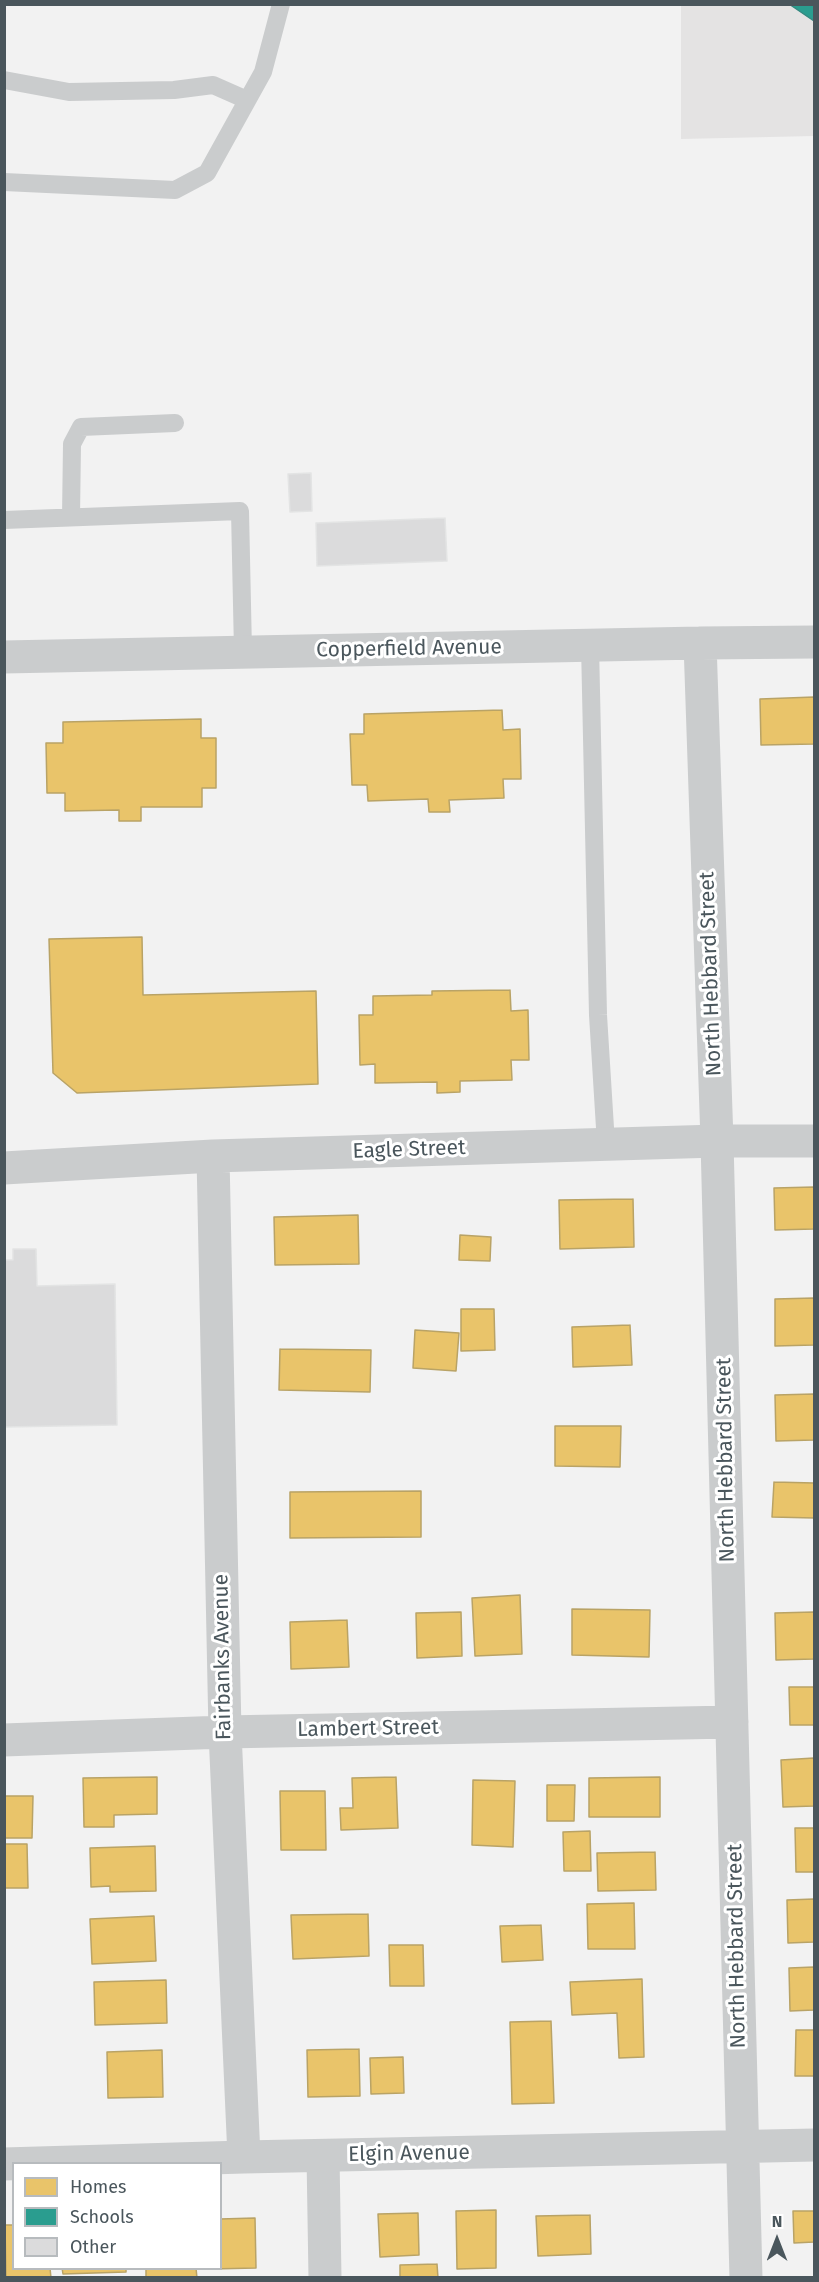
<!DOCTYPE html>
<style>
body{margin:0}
#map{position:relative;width:819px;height:2282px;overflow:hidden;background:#f2f2f2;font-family:"Fira Sans",sans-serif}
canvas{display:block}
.frame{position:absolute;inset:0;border:6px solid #4a565c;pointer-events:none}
.legend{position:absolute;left:12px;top:2162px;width:210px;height:108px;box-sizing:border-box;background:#fff;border:2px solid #b7bbbe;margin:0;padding:8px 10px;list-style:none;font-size:18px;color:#4a565c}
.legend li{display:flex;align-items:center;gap:12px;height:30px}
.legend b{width:30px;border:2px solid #b7bbbe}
.north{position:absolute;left:747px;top:2210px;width:60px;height:60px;-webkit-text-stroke:4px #fff;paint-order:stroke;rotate:0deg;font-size:16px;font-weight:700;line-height:24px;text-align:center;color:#4a565c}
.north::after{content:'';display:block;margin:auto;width:21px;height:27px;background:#4a565c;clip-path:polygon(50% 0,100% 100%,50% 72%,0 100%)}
</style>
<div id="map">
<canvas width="819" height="2282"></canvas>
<div class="frame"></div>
<ul class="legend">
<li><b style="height:16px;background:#e9c46a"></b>Homes</li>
<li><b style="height:16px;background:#2a9d8f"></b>Schools</li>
<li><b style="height:16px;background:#dbdbdc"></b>Other</li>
</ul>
<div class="north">N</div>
</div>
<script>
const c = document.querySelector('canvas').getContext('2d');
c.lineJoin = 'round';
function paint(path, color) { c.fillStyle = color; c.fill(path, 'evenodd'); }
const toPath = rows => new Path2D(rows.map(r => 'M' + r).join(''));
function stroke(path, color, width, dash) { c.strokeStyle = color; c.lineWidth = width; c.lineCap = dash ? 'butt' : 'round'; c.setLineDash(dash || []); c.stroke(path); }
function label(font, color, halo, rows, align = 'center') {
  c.font = font + ' "Fira Sans",sans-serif'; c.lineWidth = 6; c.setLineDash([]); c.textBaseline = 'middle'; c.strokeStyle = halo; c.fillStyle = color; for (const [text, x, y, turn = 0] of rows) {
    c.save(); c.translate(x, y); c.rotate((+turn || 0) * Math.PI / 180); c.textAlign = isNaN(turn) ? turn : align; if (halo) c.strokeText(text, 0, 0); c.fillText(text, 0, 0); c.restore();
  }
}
paint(toPath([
 [681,5,814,5,814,136,681,139]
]), '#e4e3e3');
const homes = toPath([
 [814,697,814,744,761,745,760,699,814,697],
 [502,710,503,730,520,729,521,779,503,779,504,798,449,800,450,812,429,812,428,799,368,801,367,785,352,785,350,734,364,734,364,714,502,710],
 [201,719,201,738,216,738,216,788,202,788,202,807,141,807,141,821,119,821,119,810,65,811,65,793,47,793,46,743,63,743,63,722,201,719],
 [142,937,143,995,316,991,318,1084,77,1093,53,1073,49,939,142,937],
 [510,990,511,1011,528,1010,529,1060,511,1060,512,1080,460,1081,460,1092,437,1093,437,1082,375,1083,375,1064,360,1065,359,1015,373,1015,373,996,432,995,432,991,510,990],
 [814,1187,814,1229,775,1230,774,1188,814,1187],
 [633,1199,634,1247,560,1249,559,1200,633,1199],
 [358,1215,359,1264,275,1265,274,1217,358,1215],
 [460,1235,491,1237,490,1261,459,1260,460,1235],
 [814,1298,814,1345,775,1346,775,1299,814,1298],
 [461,1309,494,1309,495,1350,461,1351,461,1309],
 [630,1325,632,1365,573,1367,572,1327,630,1325],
 [415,1330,459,1333,456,1371,413,1368,415,1330],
 [280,1349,371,1350,370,1392,279,1390,280,1349],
 [814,1394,814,1440,776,1441,775,1395,814,1394],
 [555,1426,621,1426,620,1467,555,1466,555,1426],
 [774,1482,814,1483,814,1518,772,1517,774,1482],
 [421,1491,421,1537,290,1538,290,1492,421,1491],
 [520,1595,522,1654,475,1656,472,1598,520,1595],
 [572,1609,650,1610,649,1657,572,1655,572,1609],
 [461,1612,462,1656,417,1658,416,1613,461,1612],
 [814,1612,814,1659,776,1660,775,1613,814,1612],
 [347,1620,349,1667,291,1669,290,1622,347,1620],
 [789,1687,814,1687,814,1725,790,1725,789,1687],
 [814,1758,814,1806,783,1807,781,1760,814,1758],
 [157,1777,157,1814,114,1815,114,1827,84,1827,83,1778,157,1777],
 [396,1777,398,1828,341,1830,340,1808,353,1808,352,1778,396,1777],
 [660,1777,660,1817,589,1817,589,1778,660,1777],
 [473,1780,515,1781,513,1847,472,1845,473,1780],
 [547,1785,575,1785,574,1821,547,1821,547,1785],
 [280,1791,325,1791,326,1850,281,1850,280,1791],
 [4,1796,33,1796,32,1838,4,1838,4,1796],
 [795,1828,814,1828,814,1872,796,1872,795,1828],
 [590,1831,591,1871,564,1871,563,1832,590,1831],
 [4,1844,27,1844,28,1888,4,1888,4,1844],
 [155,1846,156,1891,110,1892,110,1886,91,1887,90,1848,155,1846],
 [655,1852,656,1890,598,1891,597,1853,655,1852],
 [814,1899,814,1942,788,1943,787,1900,814,1899],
 [634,1903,635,1949,588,1949,587,1904,634,1903],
 [368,1914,369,1956,293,1959,291,1915,368,1914],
 [154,1916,156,1961,92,1964,90,1919,154,1916],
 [541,1925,543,1960,502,1962,500,1926,541,1925],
 [389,1945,423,1945,424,1986,390,1986,389,1945],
 [814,1967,814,2010,790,2011,789,1968,814,1967],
 [642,1979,644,2057,619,2058,617,2013,572,2015,570,1982,642,1979],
 [166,1980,167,2023,95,2025,94,1982,166,1980],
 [551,2021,554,2103,512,2104,510,2022,551,2021],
 [796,2030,814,2030,814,2076,795,2076,796,2030],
 [359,2049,360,2096,308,2097,307,2050,359,2049],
 [162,2050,163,2097,108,2098,107,2052,162,2050],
 [403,2057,404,2093,371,2094,370,2058,403,2057],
 [496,2210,496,2268,457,2269,456,2211,496,2210],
 [793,2211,814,2211,814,2242,794,2243,793,2211],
 [418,2213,419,2255,380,2257,378,2214,418,2213],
 [590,2215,591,2254,538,2256,536,2216,590,2215],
 [255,2218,256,2268,211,2269,220,2268,220,2219,255,2218],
 [5,2225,14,2225,14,2268,50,2268,51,2278,6,2278,5,2225],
 [437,2264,438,2278,400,2278,400,2265,437,2264],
 [62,2268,126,2268,126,2272,63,2274,62,2268],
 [146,2268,196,2268,197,2278,146,2278,146,2268]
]);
paint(homes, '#e9c46a');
stroke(homes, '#b9a366', 1.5);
const schools = toPath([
 [789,4,814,4,814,21,789,4]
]);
paint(schools, '#2a9d8f');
stroke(schools, '#348880', 1.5);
const building = toPath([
 [311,473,312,511,290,512,288,474,311,473],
 [445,518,447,561,317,566,316,523,445,518],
 [13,1249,36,1249,37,1286,115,1284,117,1425,4,1427,4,1260,13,1260,13,1249]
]);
paint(building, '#dbdbdc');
stroke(building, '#e3e4e4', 1.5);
stroke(toPath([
 [4,80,69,92,174,90,213,85,247,100],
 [4,182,175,190,207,173,263,72,281,4],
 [71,517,72,444,81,427,175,423],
 [4,520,240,511,243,651],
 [590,645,598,1015,606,1144]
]), '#cacccd', 18);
stroke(toPath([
 [700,643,717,1141,746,2278],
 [4,657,700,643,814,642],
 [213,1156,225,1732,244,2157],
 [4,1168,213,1156,717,1141,814,1141],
 [4,1740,225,1732,732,1722],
 [323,2156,325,2278],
 [4,2164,244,2157,814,2145]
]), '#cacccd', 33);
label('21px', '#4a565c', '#fff', [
 ["Copperfield Avenue",409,649,-1],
 ["North Hebbard Street",711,974,-92],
 ["Eagle Street",409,1150,-2],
 ["North Hebbard Street",726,1460,-91],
 ["Fairbanks Avenue",223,1657,-91],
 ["Lambert Street",368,1729,-1],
 ["North Hebbard Street",737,1946,-91],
 ["Elgin Avenue",409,2154,-1]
]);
</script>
